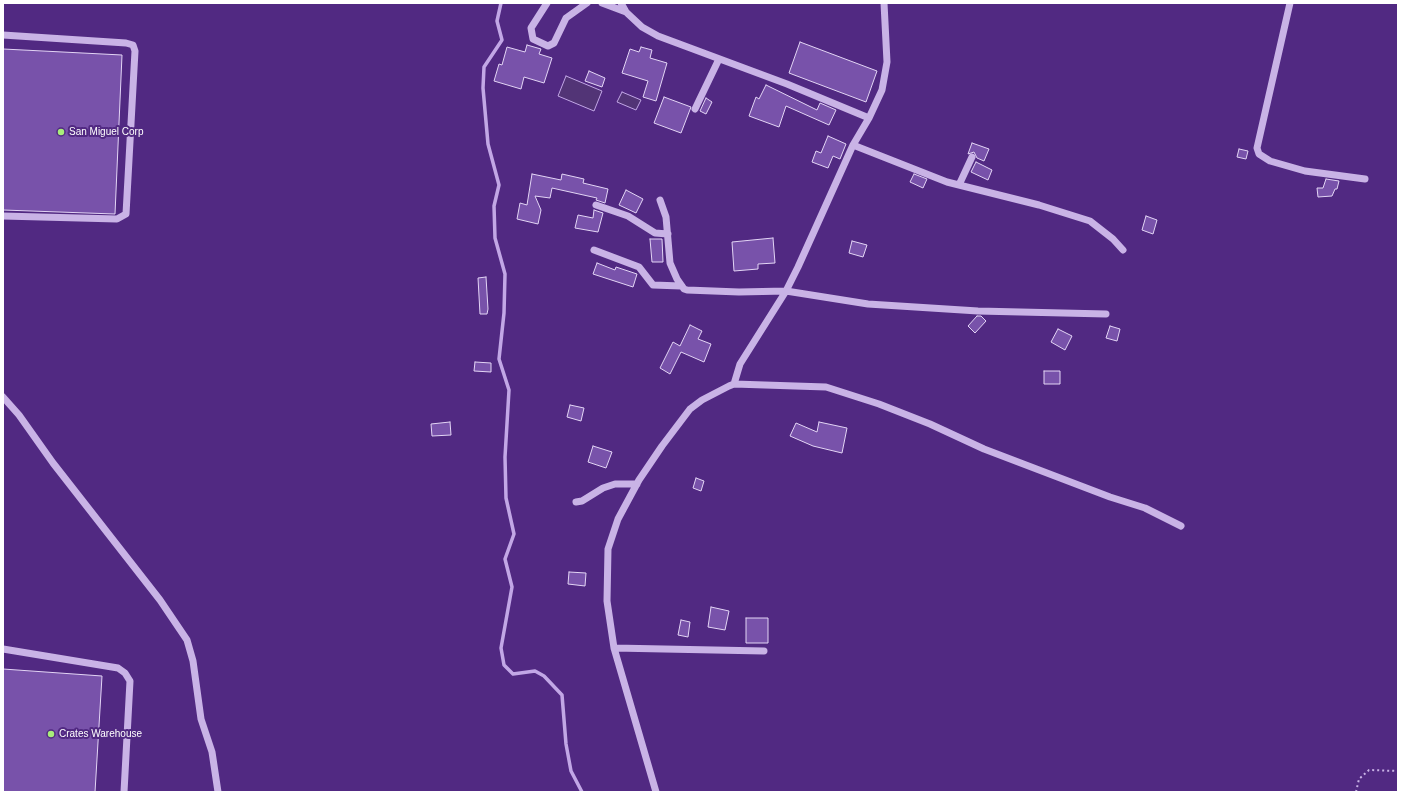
<!DOCTYPE html>
<style>
body{margin:0}
#map{position:relative;width:1401px;height:795px;overflow:hidden;background:#512982;font-family:Arial,sans-serif}
canvas{display:block}
.frame{position:absolute;inset:0;border:4px solid #fff;pointer-events:none}
</style>
<div id="map">
<canvas width="1401" height="795"></canvas>
<div class="frame"></div>
</div>
<script>
const c = document.querySelector('canvas').getContext('2d');
c.lineJoin = 'round';
function paint(path, color) { c.fillStyle = color; c.fill(path, 'evenodd'); }
const toPath = rows => new Path2D(rows.map(r => 'M' + r).join(''));
function stroke(path, color, width, dash) { c.strokeStyle = color; c.lineWidth = width; c.lineCap = dash ? 'butt' : 'round'; c.setLineDash(dash || []); c.stroke(path); }
function label(font, color, halo, rows, align = 'center') {
  c.font = font + ' Arial,sans-serif'; c.lineWidth = 4; c.setLineDash([]); c.textBaseline = 'middle'; c.strokeStyle = halo; c.fillStyle = color; for (const [text, x, y, turn = 0] of rows) {
    c.save(); c.translate(x, y); c.rotate((+turn || 0) * Math.PI / 180); c.textAlign = isNaN(turn) ? turn : align; if (halo) c.strokeText(text, 0, 0); c.fillText(text, 0, 0); c.restore();
  }
}
const water = toPath([
 [566,76,602,91,594,111,558,96,566,76],
 [622,92,641,100,636,110,617,102,622,92]
]);
paint(water, '#523476');
stroke(water, '#c2a7e6', 1);
stroke(toPath([
 [501,3,497,21,502,40,484,67,483,88,488,144,499,185,494,206,495,238,505,274,504,313,499,359,509,390,505,457,506,498,514,534,505,559,512,587,501,648,504,665,513,674,535,671,544,676,562,695,566,744,571,771,582,792]
]), '#c2a7e6', 3.5);
const building = toPath([
 [800,42,877,71,866,102,789,73,800,42],
 [527,45,541,49,539,54,552,58,544,83,524,77,521,89,494,81,499,64,502,65,507,47,525,52,527,45],
 [641,47,652,50,650,58,667,63,656,101,643,97,648,81,622,73,630,49,639,52,641,47],
 [3,49,122,55,115,214,3,210,3,49],
 [589,71,605,78,602,87,585,81,589,71],
 [766,85,817,110,820,103,836,110,829,125,786,106,779,127,749,116,756,97,759,99,766,85],
 [664,97,691,107,681,133,654,123,664,97],
 [706,98,712,102,706,114,700,111,706,98],
 [828,136,846,144,840,159,833,156,828,168,812,162,816,151,821,153,828,136],
 [972,143,989,149,984,161,977,158,974,152,968,154,972,143],
 [1239,149,1248,151,1246,159,1237,157,1239,149],
 [976,162,992,170,988,180,971,172,976,162],
 [532,174,561,180,562,174,584,179,583,183,608,189,605,203,596,200,597,198,552,188,550,198,535,196,541,210,538,224,517,219,520,203,527,205,532,174],
 [914,174,927,179,923,188,910,182,914,174],
 [1326,179,1339,181,1337,189,1335,189,1332,196,1318,197,1317,188,1323,188,1326,179],
 [626,190,643,199,636,213,619,205,626,190],
 [594,210,603,213,598,232,575,228,578,215,593,218,594,210],
 [1146,216,1157,220,1153,234,1142,230,1146,216],
 [773,238,775,263,758,264,758,269,734,271,732,242,773,238],
 [650,239,662,239,663,262,652,262,650,239],
 [852,241,867,245,863,257,849,253,852,241],
 [597,263,615,270,616,267,637,274,633,287,593,274,597,263],
 [486,277,488,309,487,314,480,314,478,278,486,277],
 [977,316,981,316,986,321,975,333,968,326,977,316],
 [690,325,702,331,698,339,711,344,704,362,681,352,670,374,660,368,673,342,680,346,690,325],
 [1110,326,1120,329,1117,341,1106,338,1110,326],
 [1058,329,1072,336,1065,350,1051,342,1058,329],
 [475,362,491,363,491,372,474,371,475,362],
 [1044,371,1060,371,1060,384,1044,384,1044,371],
 [570,405,584,408,581,421,567,417,570,405],
 [450,422,451,435,432,436,431,424,450,422],
 [819,422,847,428,842,453,813,446,790,436,796,423,817,432,819,422],
 [593,446,612,452,606,468,588,462,593,446],
 [696,478,704,481,701,491,693,488,696,478],
 [569,572,586,573,585,586,568,584,569,572],
 [711,607,729,611,725,630,708,627,711,607],
 [746,618,768,618,768,643,746,643,746,618],
 [681,620,690,622,688,637,678,635,681,620],
 [3,669,102,676,95,792,3,792,3,669]
]);
paint(building, '#7852aa');
stroke(building, '#e3d5f5', 1);
stroke(toPath([
 [1356,792,1359,779,1369,770,1398,771]
]), '#c9b3e6', 2, [2, 3]);
stroke(toPath([
 [547,3,531,28,533,39,548,46,554,43,566,18,587,3],
 [602,3,626,12],
 [621,3,626,12,642,27,658,36,787,84,869,118],
 [1290,3,1257,148,1259,154,1270,161,1305,171,1365,179],
 [3,35,126,43,133,45,135,51,126,214,117,219,3,216],
 [695,109,719,59],
 [853,145,947,182,1039,205,1090,221,1113,239,1123,250],
 [959,185,972,157],
 [660,200,666,217,670,263,677,279,684,289,687,290,739,292,786,291,868,304,978,311,1106,314],
 [596,205,628,216,655,233,668,234],
 [594,250,639,267,653,285,681,286],
 [734,384,740,364,786,291,798,267,853,145,869,118,882,90,887,62,884,3],
 [3,397,19,415,53,463,160,600,187,640,193,661,201,719,212,752,218,792],
 [576,502,582,501,603,488,615,484,637,484],
 [614,648,764,651],
 [3,649,118,668,125,673,130,681,124,792],
 [656,792,614,648,607,601,608,549,618,519,639,480,662,446,690,409,702,400,729,386,734,384,826,387,879,404,930,424,984,449,1110,497,1145,508,1181,526]
]), '#c9b3e6', 7);
for (const [x, y, r, color] of [
 [61,132,4,"#a8ed7a"],
 [51,734,4,"#a8ed7a"]
]) { const dot = new Path2D(); dot.arc(x, y, r, 0, 2 * Math.PI); c.fillStyle = color; c.fill(dot); stroke(dot, '#512982', 1.5); }
label('10px', '#fff', '#512982', [
 ["San Miguel Corp",69,132],
 ["Crates Warehouse",59,734]
], 'left');
</script>
